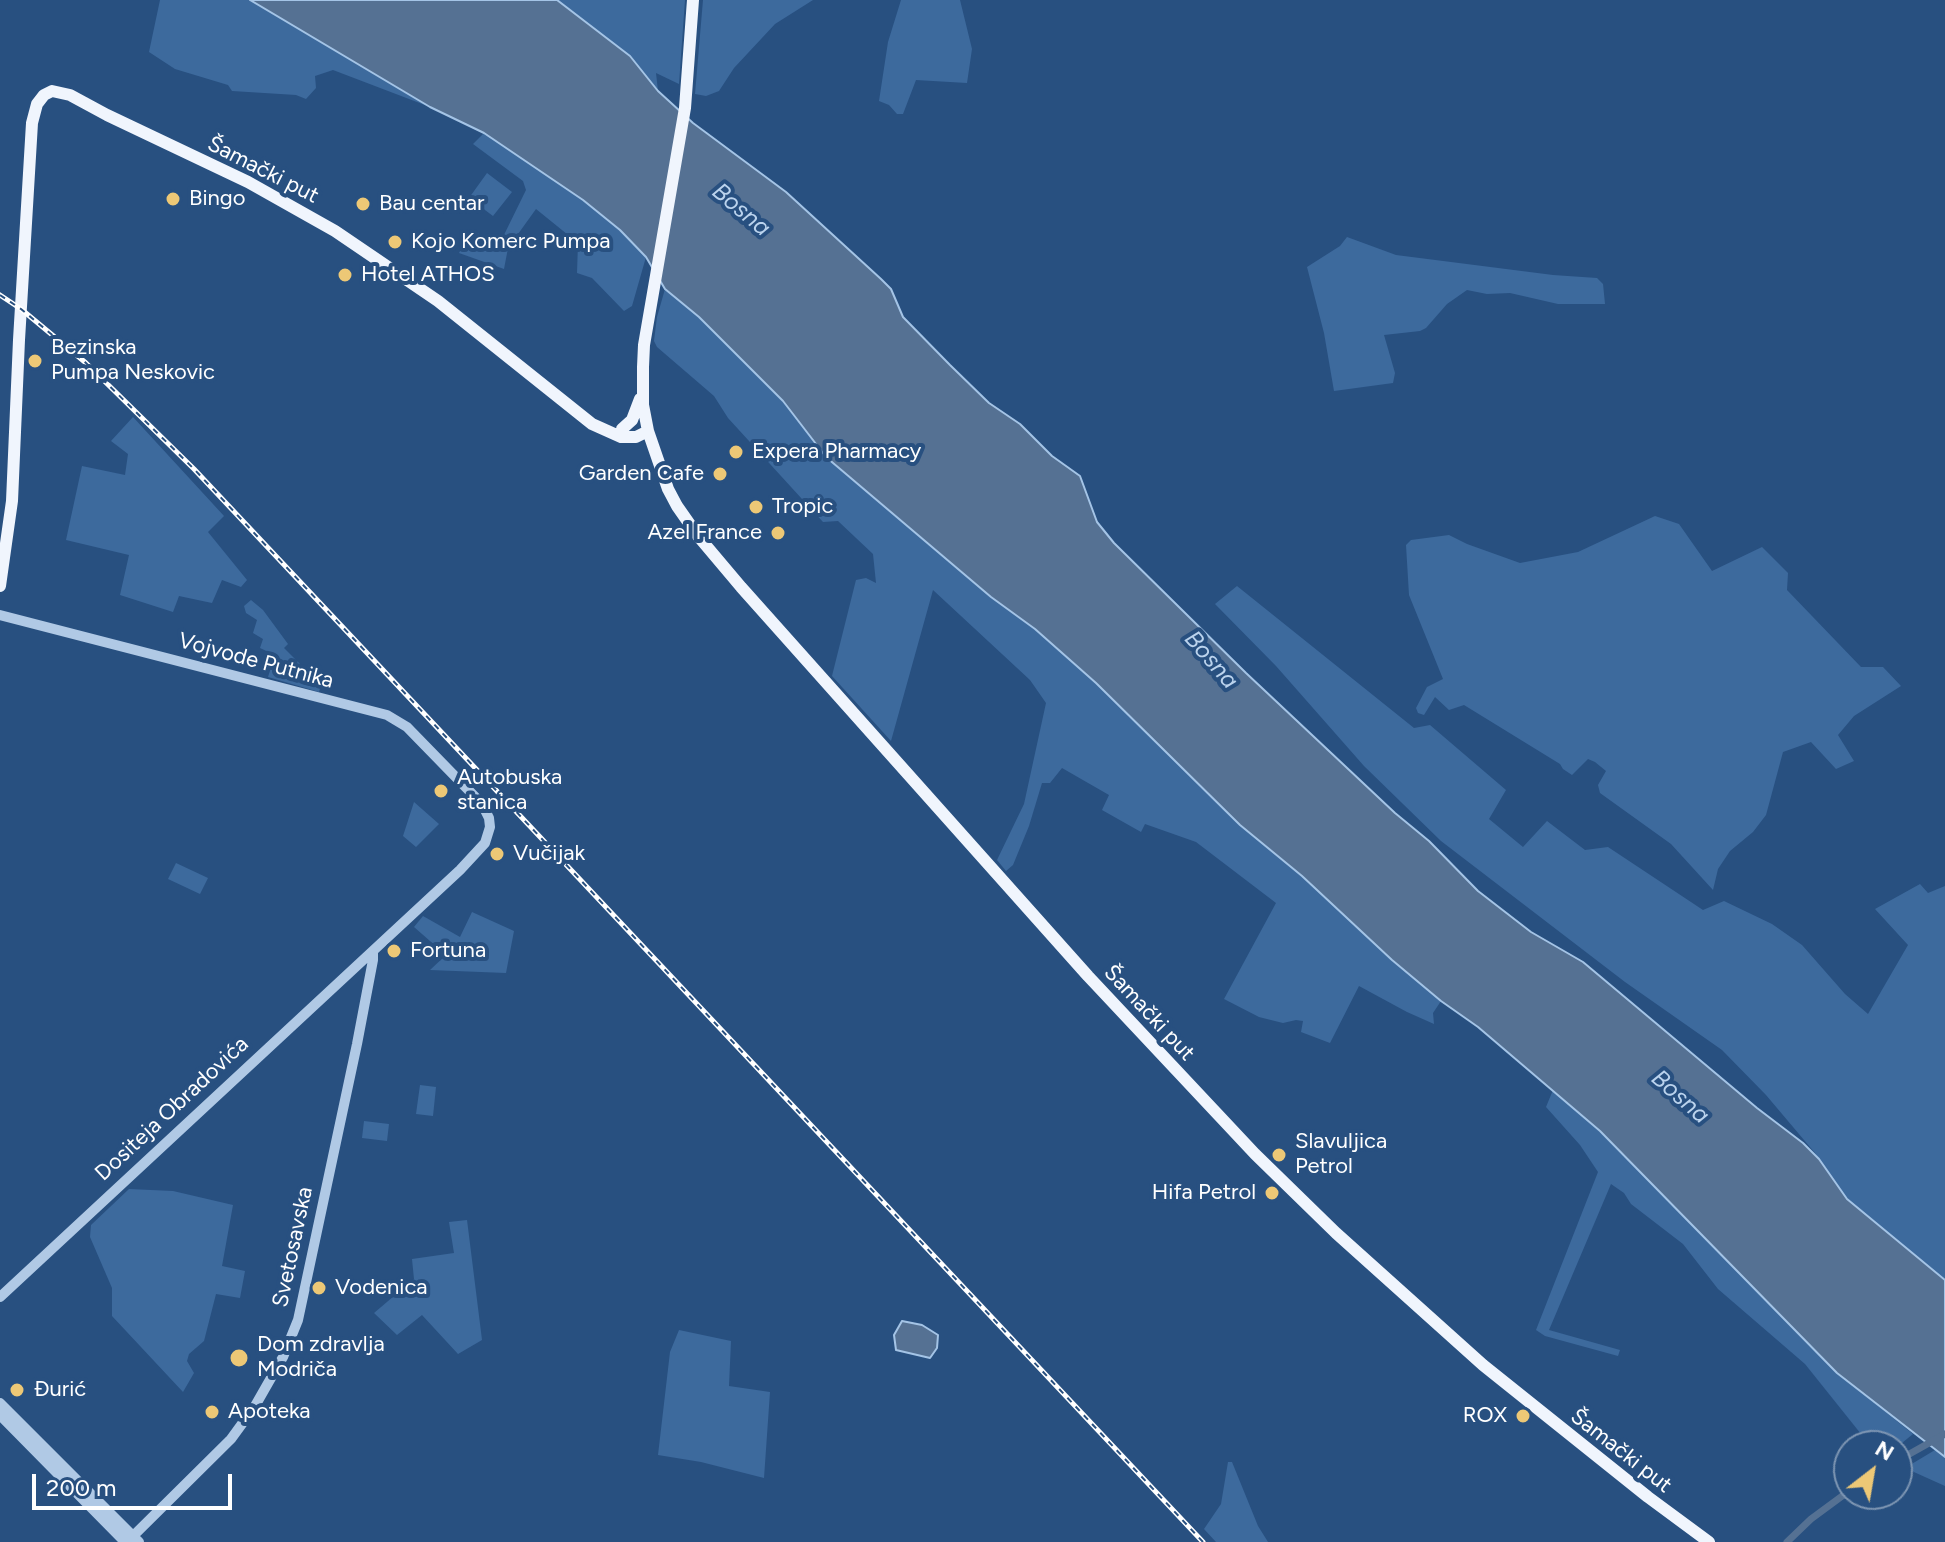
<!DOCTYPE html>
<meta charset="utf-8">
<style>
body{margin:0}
#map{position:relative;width:1945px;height:1542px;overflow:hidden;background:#285080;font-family:Figtree,sans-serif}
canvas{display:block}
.north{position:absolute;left:1833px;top:1430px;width:80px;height:80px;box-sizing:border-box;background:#285080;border:2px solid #7e96b3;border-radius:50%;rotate:31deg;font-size:22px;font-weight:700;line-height:32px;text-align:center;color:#fff}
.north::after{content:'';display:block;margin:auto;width:28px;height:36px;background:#edc876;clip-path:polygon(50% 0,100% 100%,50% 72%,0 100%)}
.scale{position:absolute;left:32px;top:1474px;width:200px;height:36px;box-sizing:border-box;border:4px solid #fff;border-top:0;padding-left:10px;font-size:24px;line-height:28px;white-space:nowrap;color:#fff;-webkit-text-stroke:6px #285080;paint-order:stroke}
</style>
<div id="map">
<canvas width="1945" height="1542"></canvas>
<div class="north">N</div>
<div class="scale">200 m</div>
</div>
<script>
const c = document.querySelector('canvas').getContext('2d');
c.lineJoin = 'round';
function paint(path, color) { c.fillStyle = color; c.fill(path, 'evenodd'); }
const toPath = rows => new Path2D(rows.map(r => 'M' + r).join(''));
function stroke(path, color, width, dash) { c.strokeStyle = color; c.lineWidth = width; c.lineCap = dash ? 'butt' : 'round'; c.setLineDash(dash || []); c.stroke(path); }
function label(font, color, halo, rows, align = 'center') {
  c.font = font + ' Figtree,sans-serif'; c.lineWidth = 8; c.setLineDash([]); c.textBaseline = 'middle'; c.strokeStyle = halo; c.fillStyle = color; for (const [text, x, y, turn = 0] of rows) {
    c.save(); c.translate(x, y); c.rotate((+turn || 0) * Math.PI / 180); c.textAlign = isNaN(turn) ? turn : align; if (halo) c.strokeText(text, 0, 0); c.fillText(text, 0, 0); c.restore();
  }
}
paint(toPath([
 [160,0,250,0,430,107,333,70,315,76,316,88,306,99,296,95,232,91,228,85,175,69,149,52],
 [557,0,685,0,679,84,656,73,658,91,630,56],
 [703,0,813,0,775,24,734,68,719,91,706,96,695,94],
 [901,0,960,0,972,49,967,83,916,80,903,114,897,114,889,105,879,101,888,42],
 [484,133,583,200,620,230,646,257,632,306,624,311,592,278,577,273,578,243,536,209,508,248,504,269,459,253,471,230,494,240,501,241,526,190,523,181,473,144],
 [487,173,512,192,493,216,469,198],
 [1347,237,1396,255,1553,275,1597,278,1603,284,1605,304,1558,304,1510,293,1487,294,1467,290,1447,304,1426,328,1420,331,1384,335,1395,373,1393,383,1334,391,1324,333,1307,267,1340,246],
 [665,289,699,317,783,402,826,457,991,597,1035,629,1096,683,1240,825,1302,876,1392,960,1441,1001,1433,1013,1434,1024,1407,1012,1359,986,1330,1043,1301,1032,1303,1021,1296,1020,1283,1023,1259,1017,1224,999,1276,903,1196,842,1145,824,1141,832,1102,810,1109,795,1062,768,1050,783,1042,783,1029,826,1013,865,1006,871,997,860,1024,804,1046,703,1030,680,933,590,891,741,832,676,856,580,866,578,876,583,873,554,838,521,823,522,728,418,714,396,657,347,654,341,657,317],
 [133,417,224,516,208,532,247,580,241,587,222,580,212,603,179,596,173,612,120,595,129,555,66,540,82,466,125,475,128,454,111,441],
 [1655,516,1679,524,1712,571,1762,547,1788,573,1787,590,1861,667,1883,667,1901,686,1854,716,1838,735,1854,761,1836,769,1811,742,1783,752,1766,815,1753,832,1730,851,1718,869,1713,890,1671,844,1600,793,1598,785,1606,771,1595,762,1588,759,1572,775,1563,769,1560,764,1464,705,1449,710,1435,697,1424,715,1418,713,1416,708,1427,687,1443,679,1409,595,1406,545,1411,540,1449,535,1467,544,1520,563,1578,552],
 [1237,586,1414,728,1430,725,1506,790,1489,819,1523,847,1547,821,1585,850,1608,847,1703,910,1724,901,1772,924,1802,945,1845,994,1868,1014,1908,945,1875,909,1920,884,1928,893,1945,886,1945,1280,1847,1199,1815,1153,1766,1095,1722,1050,1625,982,1441,841,1364,766,1276,666,1215,604],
 [251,600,263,610,288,644,284,648,321,685,319,692,268,677,275,655,260,648,263,639,253,633,257,620,246,613,244,606],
 [414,802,439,824,416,847,403,836],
 [176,863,208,878,200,894,168,879],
 [472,912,514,931,506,973,430,970,446,955,414,927,423,916,460,937],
 [420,1085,436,1087,433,1116,416,1114],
 [1553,1090,1613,1144,1837,1373,1913,1434,1897,1447,1885,1446,1861,1434,1805,1364,1718,1289,1683,1244,1631,1204,1624,1193,1611,1184,1549,1330,1620,1350,1618,1356,1545,1336,1536,1330,1598,1172,1580,1145,1546,1107],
 [364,1121,389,1124,387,1141,362,1138],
 [129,1189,173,1191,233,1205,222,1266,245,1271,240,1298,216,1294,204,1341,189,1354,187,1361,194,1373,183,1392,112,1316,112,1288,90,1237,91,1225],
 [467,1220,482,1340,458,1354,422,1315,397,1335,374,1313,414,1279,412,1259,454,1253,449,1222],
 [679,1330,731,1341,729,1386,770,1392,764,1478,701,1462,658,1455,670,1352],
 [1935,1450,1945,1457,1945,1486,1905,1468],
 [1228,1462,1232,1462,1258,1526,1268,1542,1216,1542,1204,1529,1221,1504]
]), '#3d6a9d');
const water = toPath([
 [250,0,557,0,630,56,658,91,693,123,786,192,881,279,891,289,903,317,950,365,989,403,1020,424,1052,456,1080,476,1097,522,1114,543,1246,673,1395,813,1429,841,1478,891,1531,932,1583,962,1757,1108,1803,1143,1819,1159,1847,1199,1945,1280,1945,1457,1837,1373,1600,1131,1478,1027,1441,1001,1392,960,1302,876,1240,825,1096,683,1035,629,991,597,826,457,783,401,699,317,665,289,646,257,620,230,583,200,484,133,430,107,250,0],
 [902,1321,922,1325,938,1335,937,1348,930,1358,896,1350,894,1335,902,1321]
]);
paint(water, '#557193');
stroke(water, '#a4c4e6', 2);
stroke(toPath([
 [1897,1461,1945,1434],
 [1787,1542,1811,1519,1849,1491]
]), '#557193', 7);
stroke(toPath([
 [0,615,387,715,407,727,482,804,489,818,490,827,485,843,460,870,0,1297],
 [0,1403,139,1542],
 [0,1415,125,1542],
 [127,1542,231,1439,255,1406,283,1357,298,1320,357,1044,373,960,373,952]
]), '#b0c9e5', 10);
stroke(toPath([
 [693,0,685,108,644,345,643,367,643,405,648,431,668,489,677,506,698,536,741,587,1088,976,1255,1154,1336,1233,1483,1365,1648,1497,1709,1542],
 [622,429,632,420,640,399],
 [0,586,12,501,19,340,32,123,37,104,44,95,52,91,70,95,107,115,248,182,335,231,438,301,592,424,621,437,636,437,648,431]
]), '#f0f5fd', 12);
const rail = toPath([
 [0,295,21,309,86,363,194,469,1203,1542]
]);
stroke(rail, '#fff', 5);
stroke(rail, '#285080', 2, [6]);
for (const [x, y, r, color] of [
 [173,199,8,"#edc876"],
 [363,204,8,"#edc876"],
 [395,242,8,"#edc876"],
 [345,275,8,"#edc876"],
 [35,361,8,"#edc876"],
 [736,452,8,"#edc876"],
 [720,474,8,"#edc876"],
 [756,507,8,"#edc876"],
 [778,533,8,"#edc876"],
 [441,791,8,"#edc876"],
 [497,854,8,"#edc876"],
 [394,951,8,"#edc876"],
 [1279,1155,8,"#edc876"],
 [1272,1193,8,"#edc876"],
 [319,1288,8,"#edc876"],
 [239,1358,10,"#edc876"],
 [17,1390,8,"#edc876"],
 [212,1412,8,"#edc876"],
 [1523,1416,8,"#edc876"]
]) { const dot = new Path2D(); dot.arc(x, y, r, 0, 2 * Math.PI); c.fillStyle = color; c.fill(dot); stroke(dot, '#285080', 3); }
label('22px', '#fff', '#285080', [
 ["Šamački put",263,170,27],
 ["Vojvode Putnika",256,661,15],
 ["Šamački put",1149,1013,47],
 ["Dositeja Obradovića",172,1109,-43],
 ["Svetosavska",293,1247,-78],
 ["Šamački put",1621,1451,38]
]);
label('22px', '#fff', '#285080', [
 ["Bingo",189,199],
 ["Bau centar",379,204],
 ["Kojo Komerc Pumpa",411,242],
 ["Hotel ATHOS",361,275],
 ["Bezinska",51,348],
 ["Pumpa Neskovic",51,373],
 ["Expera Pharmacy",752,452],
 ["Garden Cafe",704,474,"right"],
 ["Tropic",772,507],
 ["Azel France",762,533,"right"],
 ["Autobuska",457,778],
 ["stanica",457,803],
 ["Vučijak",513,854],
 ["Fortuna",410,951],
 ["Slavuljica",1295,1142],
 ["Petrol",1295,1167],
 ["Hifa Petrol",1256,1193,"right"],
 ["Vodenica",335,1288],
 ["Dom zdravlja",257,1345],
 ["Modriča",257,1370],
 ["Đurić",33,1390],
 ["Apoteka",228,1412],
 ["ROX",1507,1416,"right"]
], 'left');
label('italic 24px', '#bbd3ed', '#285080', [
 ["Bosna",741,210,40],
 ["Bosna",1211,660,49],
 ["Bosna",1680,1097,41]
]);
</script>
